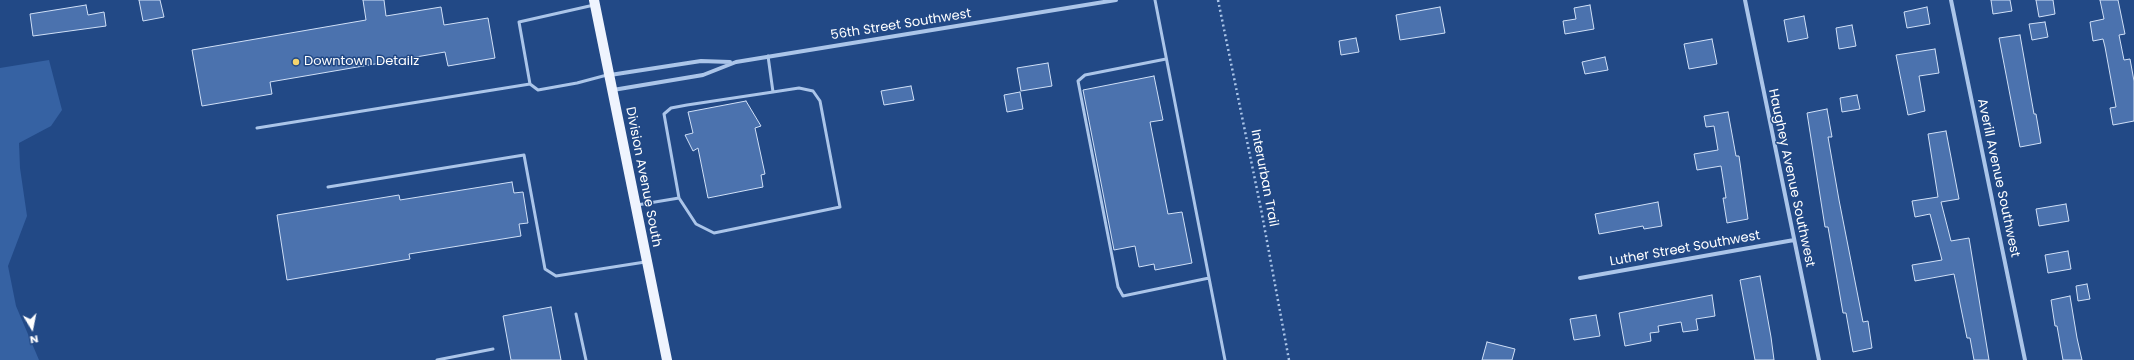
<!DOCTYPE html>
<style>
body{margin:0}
#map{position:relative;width:2134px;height:360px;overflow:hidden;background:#224986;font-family:Poppins,sans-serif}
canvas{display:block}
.north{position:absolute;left:12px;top:308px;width:40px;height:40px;-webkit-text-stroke:3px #224986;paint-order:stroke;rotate:170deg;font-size:11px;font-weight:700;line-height:16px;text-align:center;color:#fff}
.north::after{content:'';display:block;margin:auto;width:14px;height:18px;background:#fff;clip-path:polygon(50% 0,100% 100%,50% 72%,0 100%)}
</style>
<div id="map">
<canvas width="2134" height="360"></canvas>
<div class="north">N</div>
</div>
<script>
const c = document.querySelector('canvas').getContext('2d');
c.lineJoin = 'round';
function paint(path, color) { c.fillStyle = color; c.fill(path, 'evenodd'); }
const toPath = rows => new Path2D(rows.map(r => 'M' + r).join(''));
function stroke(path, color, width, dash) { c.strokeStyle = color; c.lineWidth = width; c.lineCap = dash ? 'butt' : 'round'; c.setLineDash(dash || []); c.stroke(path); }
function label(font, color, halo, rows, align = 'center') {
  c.font = font + ' Poppins,sans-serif'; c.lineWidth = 3; c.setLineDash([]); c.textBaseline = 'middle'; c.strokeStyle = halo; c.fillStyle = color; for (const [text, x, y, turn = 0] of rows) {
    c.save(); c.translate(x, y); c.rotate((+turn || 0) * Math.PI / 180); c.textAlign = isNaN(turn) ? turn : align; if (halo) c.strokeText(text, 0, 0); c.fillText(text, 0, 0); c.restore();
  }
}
paint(toPath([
 [49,60,62,110,51,126,19,143,20,168,27,216,8,266,16,306,39,360,0,360,0,68]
]), '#3662a3');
const building = toPath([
 [139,0,160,0,164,17,143,21,139,0],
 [363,0,384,0,386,16,441,7,444,25,488,18,495,58,448,66,445,52,270,82,272,94,202,106,192,50,366,20,363,0],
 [1991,0,2010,0,2012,11,1993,14,1991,0],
 [2036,0,2053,0,2055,14,2039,17,2036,0],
 [2100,0,2118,0,2125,34,2119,35,2124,60,2130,59,2134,81,2134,121,2113,125,2110,108,2116,107,2105,47,2103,39,2093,41,2090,22,2104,19,2100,0],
 [86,5,88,15,104,12,106,26,33,36,30,14,86,5],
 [1590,5,1594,29,1565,34,1563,21,1576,19,1574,8,1590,5],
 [1440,7,1445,33,1400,40,1396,15,1440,7],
 [1927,7,1930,24,1907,28,1904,12,1927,7],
 [1804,16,1808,38,1788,42,1784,20,1804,16],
 [2045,22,2048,37,2032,40,2029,24,2045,22],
 [1852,25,1856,46,1839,49,1836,28,1852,25],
 [2020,35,2034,114,2036,114,2041,143,2020,147,1999,38,2020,35],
 [1356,38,1359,52,1341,55,1339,41,1356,38],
 [1712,39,1717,64,1689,69,1684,44,1712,39],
 [1935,49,1939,73,1919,76,1925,111,1908,115,1896,55,1935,49],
 [1605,57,1608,70,1585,74,1582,62,1605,57],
 [1048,63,1052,86,1021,91,1017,68,1048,63],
 [1154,76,1163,120,1150,122,1168,214,1182,212,1192,263,1155,270,1154,264,1139,267,1135,246,1114,250,1083,90,1154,76],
 [911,86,914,100,884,105,881,91,911,86],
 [1020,92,1023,109,1007,112,1004,95,1020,92],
 [1857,95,1860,109,1842,112,1840,98,1857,95],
 [746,101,761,126,755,128,765,174,761,175,763,187,708,198,698,148,693,151,685,135,693,133,688,112,746,101],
 [1827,109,1832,137,1828,137,1839,200,1863,322,1868,321,1872,348,1853,352,1846,313,1843,313,1828,227,1825,227,1807,113,1827,109],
 [1728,112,1736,156,1739,156,1748,219,1727,223,1723,198,1726,198,1721,166,1697,170,1694,154,1718,150,1714,126,1706,127,1704,116,1728,112],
 [1946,131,1959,199,1941,202,1951,241,1969,238,1989,360,1974,360,1970,338,1967,338,1954,274,1915,281,1912,265,1942,260,1930,214,1915,217,1912,201,1938,197,1928,134,1946,131],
 [512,182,514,193,523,192,528,223,519,224,521,236,409,254,410,259,287,280,277,215,399,195,400,200,512,182],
 [1658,202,1662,226,1644,229,1643,226,1599,234,1595,214,1658,202],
 [2066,204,2069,221,2039,226,2036,209,2066,204],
 [2068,251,2071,269,2048,273,2045,255,2068,251],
 [1760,276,1771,337,1774,360,1755,360,1740,280,1760,276],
 [2087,284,2090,299,2078,301,2076,286,2087,284],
 [1712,295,1715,316,1696,319,1698,330,1683,332,1681,322,1658,326,1659,332,1650,333,1651,341,1625,346,1619,313,1712,295],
 [2070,296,2077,338,2082,360,2063,360,2057,326,2055,326,2051,300,2070,296],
 [551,307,561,360,511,360,503,316,551,307],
 [1596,315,1600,336,1574,340,1570,319,1596,315],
 [1487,342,1515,349,1512,360,1482,360,1487,342]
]);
paint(building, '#4b72ae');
stroke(building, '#d0e0f7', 1);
stroke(toPath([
 [1218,0,1261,209,1289,360]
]), '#abc5e9', 2.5, [2, 3]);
stroke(toPath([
 [1155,0,1225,360],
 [594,5,519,22,530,84,538,90,577,83,607,75],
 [1166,59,1085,75,1078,81,1118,287,1123,296,1209,278],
 [257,128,530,84],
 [328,187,524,155,545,269,556,276,645,262],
 [679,198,664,114,671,108,687,105,773,92],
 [637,205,679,198,696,224,714,233,840,207,820,101,813,91,799,88,773,92,768,56],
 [576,314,586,360],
 [437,360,493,349]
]), '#abc5e9', 3);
stroke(toPath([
 [1745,0,1819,360],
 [1951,0,2025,360],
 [610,75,701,61,730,62],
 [613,90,703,75,736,62,1116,0],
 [1580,278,1794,240]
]), '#abc5e9', 4);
stroke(toPath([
 [594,0,667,360]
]), '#eff4fe', 10);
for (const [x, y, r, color] of [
 [296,62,4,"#f5d46d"]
]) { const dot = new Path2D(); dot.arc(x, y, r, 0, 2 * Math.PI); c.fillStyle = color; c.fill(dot); stroke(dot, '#224986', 1.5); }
label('13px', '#fff', '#224986', [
 ["56th Street Southwest",901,25,-9],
 ["Division Avenue South",643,177,79],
 ["Interurban Trail",1264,178,79],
 ["Haughey Avenue Southwest",1791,178,78],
 ["Averill Avenue Southwest",1998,178,78],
 ["Luther Street Southwest",1685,249,-10]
]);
label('13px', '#fff', '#224986', [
 ["Downtown Detailz",304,62]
], 'left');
</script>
